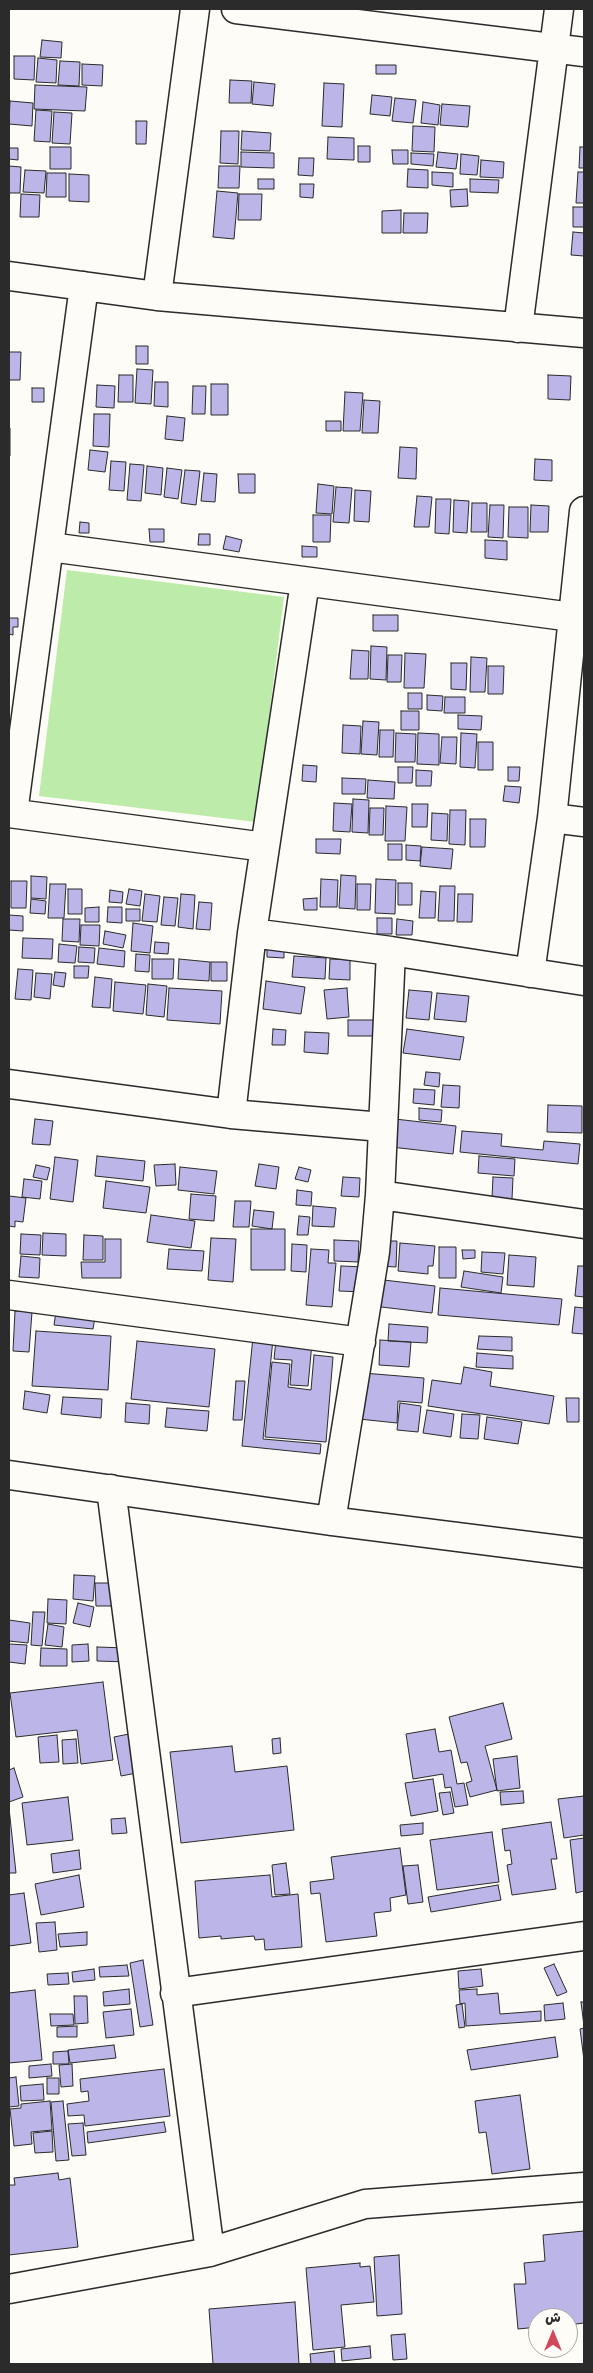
<!DOCTYPE html>
<meta charset="utf-8">
<style>
body{margin:0}
#map{position:relative;width:593px;height:2373px;overflow:hidden;background:#fdfcf7;font-family:"Indie Flower","Playpen Sans Arabic",sans-serif}
canvas{display:block}
.frame{position:absolute;inset:0;border:10px solid #2b2b2b;pointer-events:none}
.north{position:absolute;left:528px;top:2308px;width:50px;height:50px;box-sizing:border-box;background:#fdfcf7;border:1px solid #a9a8a5;border-radius:50%;rotate:0deg;font-size:14px;font-weight:700;line-height:20px;text-align:center;color:#2b2b2b}
.north::after{content:'';display:block;margin:auto;width:18px;height:22px;background:#d1495b;clip-path:polygon(50% 0,100% 100%,50% 72%,0 100%)}
</style>
<div id="map">
<canvas width="593" height="2373"></canvas>
<div class="frame"></div>
<div class="north">ش</div>
</div>
<script>
const c = document.querySelector('canvas').getContext('2d');
c.lineJoin = 'round';
function paint(path, color) { c.fillStyle = color; c.fill(path, 'evenodd'); }
const toPath = rows => new Path2D(rows.map(r => 'M' + r).join(''));
function stroke(path, color, width, dash) { c.strokeStyle = color; c.lineWidth = width; c.lineCap = dash ? 'butt' : 'round'; c.setLineDash(dash || []); c.stroke(path); }
paint(toPath([
 [67,570,284,597,256,822,39,796]
]), '#bdeba9');
const building = toPath([
 [42,40,62,42,61,58,40,57,42,40],
 [14,56,35,56,34,80,14,79,14,56],
 [38,58,57,60,56,83,36,82,38,58],
 [60,61,80,62,79,86,58,85,60,61],
 [82,64,103,65,102,86,82,85,82,64],
 [376,65,396,65,396,74,376,74,376,65],
 [230,80,252,81,251,103,229,103,230,80],
 [254,82,275,84,273,106,252,104,254,82],
 [324,83,344,84,342,127,322,126,324,83],
 [35,85,87,87,85,111,34,109,35,85],
 [372,95,392,97,390,116,370,114,372,95],
 [395,98,416,100,413,123,392,121,395,98],
 [10,101,33,103,32,126,9,124,10,101],
 [423,102,440,105,438,125,421,123,423,102],
 [442,104,470,106,468,127,440,125,442,104],
 [36,110,52,111,50,142,34,141,36,110],
 [54,112,72,113,70,144,52,143,54,112],
 [136,121,147,121,146,144,136,144,136,121],
 [413,126,435,127,434,152,412,151,413,126],
 [221,131,239,131,238,164,220,163,221,131],
 [242,131,271,133,270,151,241,150,242,131],
 [328,137,354,138,354,160,327,159,328,137],
 [358,146,370,146,370,162,358,162,358,146],
 [50,147,71,147,71,169,50,169,50,147],
 [580,147,584,147,584,168,579,168,580,147],
 [9,148,18,148,18,160,9,159,9,148],
 [392,150,408,150,408,164,393,164,392,150],
 [241,152,274,153,274,168,241,167,241,152],
 [438,152,458,154,456,169,436,167,438,152],
 [411,153,434,154,433,166,411,164,411,153],
 [461,154,479,156,477,175,460,174,461,154],
 [299,158,314,158,313,176,298,175,299,158],
 [481,160,504,162,503,178,480,177,481,160],
 [9,166,21,167,20,193,9,193,9,166],
 [219,166,240,166,239,188,218,188,219,166],
 [408,169,428,170,428,188,407,187,408,169],
 [25,170,46,171,44,193,23,192,25,170],
 [432,172,453,173,453,187,432,185,432,172],
 [578,172,584,172,584,203,576,203,578,172],
 [47,173,66,173,66,197,46,197,47,173],
 [69,174,89,175,89,202,69,201,69,174],
 [258,179,274,179,274,189,258,189,258,179],
 [470,179,499,180,498,193,470,192,470,179],
 [300,184,314,184,313,198,300,197,300,184],
 [467,189,468,206,451,207,450,190,467,189],
 [217,191,238,193,234,239,213,237,217,191],
 [21,194,40,195,39,217,20,217,21,194],
 [239,194,262,194,261,220,238,220,239,194],
 [573,207,584,207,584,227,573,227,573,207],
 [401,210,401,233,382,233,382,211,401,210],
 [404,213,428,213,427,233,403,233,404,213],
 [573,232,584,233,584,256,571,255,573,232],
 [136,346,148,346,148,364,136,364,136,346],
 [9,352,21,352,20,380,9,380,9,352],
 [137,369,153,370,151,404,135,403,137,369],
 [119,375,133,375,133,402,118,402,119,375],
 [548,375,571,376,570,400,548,399,548,375],
 [155,382,168,382,168,407,154,406,155,382],
 [211,384,228,384,228,415,211,415,211,384],
 [97,385,115,386,114,408,96,407,97,385],
 [193,386,206,386,205,414,192,414,193,386],
 [32,388,44,388,44,402,32,402,32,388],
 [345,392,363,393,360,431,343,431,345,392],
 [364,400,380,401,378,433,362,433,364,400],
 [94,414,110,414,109,447,93,446,94,414],
 [167,416,185,418,183,441,165,439,167,416],
 [326,421,341,421,341,431,326,431,326,421],
 [9,428,10,428,10,456,9,456,9,428],
 [400,447,417,448,416,479,398,478,400,447],
 [90,450,108,452,105,472,88,470,90,450],
 [535,459,552,460,552,481,534,480,535,459],
 [111,461,126,462,124,491,109,490,111,461],
 [130,464,144,465,141,501,127,500,130,464],
 [147,466,163,468,161,495,145,493,147,466],
 [167,468,182,470,178,499,164,497,167,468],
 [185,470,200,471,196,505,181,503,185,470],
 [204,473,217,474,215,502,201,501,204,473],
 [238,474,255,474,255,493,239,493,238,474],
 [318,484,334,486,332,514,316,513,318,484],
 [336,487,352,488,349,523,333,522,336,487],
 [355,490,371,491,369,522,354,521,355,490],
 [417,496,432,497,429,527,414,527,417,496],
 [436,499,451,499,449,534,435,533,436,499],
 [454,500,469,501,467,533,453,532,454,500],
 [472,503,487,503,487,532,471,532,472,503],
 [490,505,504,505,503,538,488,537,490,505],
 [531,505,549,506,548,532,530,532,531,505],
 [509,507,528,507,528,538,508,537,509,507],
 [313,515,331,515,330,542,313,542,313,515],
 [80,522,89,523,89,533,79,533,80,522],
 [149,529,164,529,164,542,150,542,149,529],
 [199,534,210,534,210,545,198,545,199,534],
 [226,536,242,540,239,552,223,549,226,536],
 [485,540,507,541,507,560,485,558,485,540],
 [302,546,317,547,317,557,302,557,302,546],
 [373,615,398,615,398,631,373,631,373,615],
 [9,618,18,618,18,627,13,627,13,635,9,634,9,618],
 [371,646,387,647,386,680,370,679,371,646],
 [352,650,369,651,368,679,350,679,352,650],
 [405,653,426,654,424,688,404,688,405,653],
 [388,655,402,655,401,682,387,682,388,655],
 [471,657,487,658,485,692,470,692,471,657],
 [451,663,467,663,466,690,451,689,451,663],
 [488,666,504,666,503,694,488,694,488,666],
 [408,693,422,693,422,709,408,709,408,693],
 [427,695,443,696,442,711,427,710,427,695],
 [445,697,465,697,465,713,444,713,445,697],
 [401,711,419,711,419,730,401,730,401,711],
 [458,715,482,716,481,730,458,729,458,715],
 [363,721,379,722,377,755,361,754,363,721],
 [343,725,361,726,360,754,342,753,343,725],
 [380,730,394,730,393,757,379,757,380,730],
 [396,733,416,734,415,762,395,762,396,733],
 [418,733,439,734,439,765,417,764,418,733],
 [461,733,477,734,475,768,460,767,461,733],
 [442,737,457,737,456,764,440,763,442,737],
 [478,742,493,742,493,770,478,770,478,742],
 [303,765,317,766,316,782,302,781,303,765],
 [398,767,413,767,412,783,398,783,398,767],
 [508,767,520,767,519,781,508,781,508,767],
 [416,770,432,771,431,786,416,786,416,770],
 [342,778,366,779,365,794,342,794,342,778],
 [368,780,395,782,394,799,367,798,368,780],
 [505,786,521,787,519,803,503,801,505,786],
 [353,799,369,800,368,833,352,832,353,799],
 [334,803,352,804,350,832,333,831,334,803],
 [412,804,428,804,427,827,412,827,412,804],
 [386,806,407,807,405,841,385,841,386,806],
 [370,808,384,808,383,835,369,835,370,808],
 [450,810,466,810,465,845,449,844,450,810],
 [432,813,448,814,447,841,431,840,432,813],
 [470,819,486,819,485,847,470,847,470,819],
 [316,839,341,839,340,854,316,853,316,839],
 [388,844,402,844,402,860,388,860,388,844],
 [406,845,421,846,420,861,406,860,406,845],
 [422,847,453,849,451,869,420,866,422,847],
 [341,875,356,876,355,909,339,908,341,875],
 [31,876,47,877,46,899,31,898,31,876],
 [321,879,338,880,337,907,320,907,321,879],
 [376,879,396,880,395,914,375,913,376,879],
 [11,881,27,881,26,908,11,908,11,881],
 [398,883,412,883,412,905,398,905,398,883],
 [50,884,66,884,64,918,48,918,50,884],
 [357,884,371,884,370,910,357,910,357,884],
 [440,886,455,886,454,921,438,921,440,886],
 [68,889,82,889,82,914,68,914,68,889],
 [129,889,142,891,140,906,126,904,129,889],
 [110,890,123,892,122,903,109,902,110,890],
 [421,891,436,892,435,918,419,918,421,891],
 [145,894,160,896,157,922,142,921,145,894],
 [181,894,195,895,193,929,178,927,181,894],
 [458,894,473,894,472,922,457,922,458,894],
 [164,897,178,898,175,926,161,925,164,897],
 [317,898,317,910,304,910,303,899,317,898],
 [31,899,46,901,45,914,30,913,31,899],
 [199,902,212,903,210,930,196,929,199,902],
 [99,907,99,922,85,922,85,908,99,907],
 [108,907,122,907,122,923,107,922,108,907],
 [126,909,140,909,140,921,126,921,126,909],
 [9,915,23,916,23,931,9,930,9,915],
 [377,918,392,918,392,934,377,934,377,918],
 [63,919,80,919,79,942,62,941,63,919],
 [397,919,413,921,412,935,396,935,397,919],
 [133,923,153,926,150,953,131,951,133,923],
 [81,925,100,925,99,946,80,945,81,925],
 [105,931,126,935,123,948,103,944,105,931],
 [23,938,53,939,52,959,22,958,23,938],
 [267,939,284,940,284,958,267,957,267,939],
 [155,942,169,943,168,954,154,953,155,942],
 [59,944,77,946,75,963,58,962,59,944],
 [79,947,95,948,94,963,78,962,79,947],
 [99,948,125,951,124,967,97,964,99,948],
 [136,954,150,955,149,972,135,971,136,954],
 [294,956,326,958,325,979,292,977,294,956],
 [152,959,174,959,173,979,152,979,152,959],
 [179,959,210,962,209,981,178,979,179,959],
 [330,959,350,960,350,980,329,979,330,959],
 [211,962,227,962,227,981,211,981,211,962],
 [74,966,89,966,88,978,74,978,74,966],
 [18,969,33,970,31,1000,15,999,18,969],
 [55,972,66,973,64,987,53,985,55,972],
 [36,973,52,974,50,999,34,997,36,973],
 [95,977,112,979,110,1008,92,1007,95,977],
 [266,981,305,987,301,1014,263,1009,266,981],
 [115,982,146,985,143,1014,113,1011,115,982],
 [148,984,167,986,164,1017,146,1015,148,984],
 [169,988,222,991,220,1024,167,1020,169,988],
 [347,988,349,1017,327,1019,324,990,347,988],
 [409,990,432,992,429,1020,406,1018,409,990],
 [437,993,469,996,466,1022,434,1019,437,993],
 [348,1020,379,1020,379,1036,348,1036,348,1020],
 [273,1029,286,1030,285,1045,272,1045,273,1029],
 [407,1029,464,1037,460,1060,403,1053,407,1029],
 [305,1032,329,1033,328,1054,304,1052,305,1032],
 [426,1072,440,1073,439,1087,424,1085,426,1072],
 [443,1085,460,1086,459,1108,441,1107,443,1085],
 [414,1089,435,1090,434,1105,413,1103,414,1089],
 [548,1105,582,1106,582,1133,547,1132,548,1105],
 [419,1108,442,1110,441,1122,419,1120,419,1108],
 [35,1119,53,1121,50,1145,32,1144,35,1119],
 [395,1119,456,1126,453,1154,391,1147,395,1119],
 [462,1131,502,1134,501,1146,543,1150,544,1141,580,1144,578,1164,460,1152,462,1131],
 [97,1156,145,1161,143,1181,95,1176,97,1156],
 [479,1156,515,1159,514,1176,478,1173,479,1156],
 [55,1157,78,1160,73,1202,50,1199,55,1157],
 [175,1164,176,1185,156,1186,154,1165,175,1164],
 [259,1164,279,1167,276,1189,255,1186,259,1164],
 [36,1165,50,1168,47,1180,33,1177,36,1165],
 [180,1167,217,1171,214,1194,178,1190,180,1167],
 [299,1167,311,1170,308,1182,295,1179,299,1167],
 [343,1177,360,1178,359,1197,341,1196,343,1177],
 [493,1177,513,1178,512,1199,492,1198,493,1177],
 [24,1179,42,1181,40,1199,22,1197,24,1179],
 [106,1181,150,1187,146,1213,103,1208,106,1181],
 [297,1190,312,1192,311,1206,296,1205,297,1190],
 [191,1194,216,1196,214,1221,189,1219,191,1194],
 [9,1196,26,1198,23,1222,15,1221,15,1227,9,1226,9,1196],
 [235,1201,251,1201,249,1227,233,1227,235,1201],
 [313,1206,336,1208,334,1227,312,1226,313,1206],
 [254,1210,274,1212,272,1229,252,1226,254,1210],
 [151,1215,195,1221,191,1248,147,1242,151,1215],
 [299,1216,310,1217,308,1235,297,1235,299,1216],
 [251,1229,285,1229,285,1270,251,1270,251,1229],
 [43,1233,66,1234,66,1256,42,1255,43,1233],
 [21,1234,41,1235,40,1255,20,1254,21,1234],
 [84,1235,103,1236,103,1260,83,1260,84,1235],
 [211,1238,236,1239,233,1282,208,1280,211,1238],
 [105,1239,121,1239,121,1278,82,1278,81,1262,105,1262,105,1239],
 [334,1240,359,1241,358,1262,334,1261,334,1240],
 [380,1241,397,1241,396,1267,379,1266,380,1241],
 [400,1243,435,1246,433,1266,428,1266,428,1274,398,1271,400,1243],
 [292,1244,307,1245,306,1272,291,1271,292,1244],
 [439,1247,456,1247,456,1278,439,1278,439,1247],
 [169,1249,204,1251,202,1271,167,1269,169,1249],
 [311,1249,329,1250,328,1263,336,1263,332,1307,306,1305,311,1249],
 [462,1250,475,1250,475,1258,463,1259,462,1250],
 [482,1252,505,1253,503,1274,481,1272,482,1252],
 [509,1255,536,1257,534,1287,507,1285,509,1255],
 [21,1256,40,1258,39,1278,19,1277,21,1256],
 [341,1266,365,1267,364,1292,339,1291,341,1266],
 [578,1266,584,1266,584,1297,575,1296,578,1266],
 [464,1271,503,1277,501,1293,461,1287,464,1271],
 [375,1279,435,1286,432,1313,373,1306,375,1279],
 [440,1288,562,1299,559,1325,438,1315,440,1288],
 [575,1307,584,1308,584,1334,572,1333,575,1307],
 [15,1311,32,1312,29,1352,13,1351,15,1311],
 [56,1312,95,1317,93,1329,54,1325,56,1312],
 [389,1324,428,1327,427,1343,388,1341,389,1324],
 [36,1331,111,1336,108,1390,32,1386,36,1331],
 [479,1336,512,1337,512,1351,477,1349,479,1336],
 [253,1337,273,1339,263,1439,321,1444,320,1454,242,1446,253,1337],
 [276,1340,312,1343,308,1386,290,1385,292,1360,274,1359,276,1340],
 [380,1340,411,1342,409,1367,379,1365,380,1340],
 [137,1341,215,1349,209,1407,131,1399,137,1341],
 [477,1353,513,1356,513,1369,476,1367,477,1353],
 [314,1355,333,1357,326,1442,265,1437,272,1362,290,1364,288,1387,311,1390,314,1355],
 [464,1367,492,1372,490,1386,554,1396,549,1424,428,1406,432,1380,461,1384,464,1367],
 [363,1373,424,1378,422,1403,398,1401,397,1423,359,1419,363,1373],
 [236,1381,245,1381,242,1420,233,1420,236,1381],
 [25,1391,50,1395,47,1413,23,1409,25,1391],
 [63,1397,102,1399,101,1418,61,1414,63,1397],
 [566,1398,579,1398,579,1422,567,1422,566,1398],
 [126,1403,150,1405,149,1424,125,1422,126,1403],
 [400,1403,421,1406,418,1432,397,1430,400,1403],
 [167,1408,209,1411,207,1431,165,1427,167,1408],
 [427,1410,454,1414,451,1437,423,1433,427,1410],
 [462,1414,480,1415,478,1439,460,1438,462,1414],
 [487,1417,522,1422,518,1444,484,1439,487,1417],
 [74,1575,95,1576,93,1601,73,1599,74,1575],
 [95,1583,114,1583,114,1606,96,1606,95,1583],
 [48,1599,67,1600,66,1624,47,1623,48,1599],
 [78,1603,94,1607,90,1627,73,1623,78,1603],
 [33,1612,45,1612,42,1646,31,1645,33,1612],
 [9,1620,30,1623,28,1643,9,1641,9,1620],
 [48,1624,64,1627,62,1647,45,1645,48,1624],
 [9,1644,27,1645,25,1664,9,1662,9,1644],
 [88,1644,89,1661,72,1662,72,1645,88,1644],
 [97,1647,127,1648,127,1662,97,1661,97,1647],
 [41,1648,67,1649,67,1666,40,1666,41,1648],
 [103,1682,113,1760,81,1764,77,1730,16,1737,10,1693,103,1682],
 [503,1703,512,1739,485,1746,497,1790,470,1797,466,1783,472,1781,467,1762,461,1763,449,1717,503,1703],
 [435,1729,439,1752,451,1750,457,1784,464,1783,468,1805,455,1807,451,1787,445,1788,443,1774,413,1779,406,1734,435,1729],
 [134,1733,142,1772,121,1776,114,1737,134,1733],
 [57,1735,59,1762,40,1763,38,1737,57,1735],
 [280,1738,281,1753,273,1754,272,1739,280,1738],
 [76,1739,78,1763,63,1764,62,1740,76,1739],
 [232,1746,235,1772,287,1766,294,1830,181,1843,170,1752,232,1746],
 [517,1756,520,1788,497,1791,493,1759,517,1756],
 [14,1768,23,1797,9,1802,9,1770,14,1768],
 [433,1779,438,1811,411,1816,405,1783,433,1779],
 [523,1791,524,1803,501,1805,500,1792,523,1791],
 [450,1792,454,1813,443,1815,439,1793,450,1792],
 [584,1796,584,1835,564,1838,558,1799,584,1796],
 [68,1797,73,1840,27,1845,22,1803,68,1797],
 [9,1808,16,1873,9,1873,9,1808],
 [125,1818,127,1833,112,1834,111,1819,125,1818],
 [551,1822,557,1859,551,1859,556,1889,512,1895,507,1865,512,1864,510,1850,505,1851,502,1829,551,1822],
 [423,1823,423,1834,401,1836,400,1825,423,1823],
 [492,1832,499,1882,437,1890,430,1840,492,1832],
 [584,1838,584,1891,576,1893,570,1840,584,1838],
 [400,1848,406,1895,390,1898,391,1911,374,1913,377,1936,326,1942,320,1893,311,1894,310,1882,334,1879,331,1857,400,1848],
 [79,1850,81,1869,53,1873,51,1854,79,1850],
 [286,1863,290,1894,275,1895,272,1865,286,1863],
 [418,1865,423,1902,408,1904,403,1866,418,1865],
 [79,1875,84,1907,41,1915,35,1884,79,1875],
 [270,1875,272,1897,298,1894,302,1947,265,1950,264,1939,255,1940,254,1936,221,1939,221,1936,199,1938,195,1881,270,1875],
 [498,1885,501,1900,431,1912,428,1897,498,1885],
 [24,1893,31,1943,9,1946,9,1895,24,1893],
 [55,1922,57,1950,39,1952,36,1923,55,1922],
 [87,1932,87,1945,60,1947,58,1934,87,1932],
 [143,1960,153,2025,140,2027,130,1963,143,1960],
 [554,1964,567,1992,557,1996,544,1968,554,1964],
 [127,1965,129,1976,100,1977,99,1967,127,1965],
 [94,1969,95,1980,73,1982,72,1972,94,1969],
 [481,1969,483,1986,459,1989,458,1971,481,1969],
 [68,1973,69,1984,48,1985,47,1974,68,1973],
 [129,1989,130,2004,104,2006,103,1992,129,1989],
 [477,1989,477,1995,498,1993,500,2014,541,2011,541,2021,466,2026,465,2003,460,2004,459,1990,477,1989],
 [35,1990,42,2060,9,2063,9,1993,35,1990],
 [74,1996,87,1996,88,2023,75,2024,74,1996],
 [581,2002,584,2002,584,2026,581,2002],
 [563,2003,565,2019,545,2021,544,2005,563,2003],
 [462,2004,465,2027,459,2028,456,2005,462,2004],
 [131,2009,134,2035,106,2038,103,2012,131,2009],
 [50,2014,73,2014,74,2025,51,2026,50,2014],
 [77,2026,77,2037,57,2037,57,2027,77,2026],
 [584,2028,584,2060,580,2029,584,2028],
 [555,2037,558,2057,471,2070,467,2050,555,2037],
 [114,2045,116,2058,70,2063,68,2050,114,2045],
 [68,2051,69,2064,53,2064,53,2052,68,2051],
 [51,2064,52,2076,29,2078,29,2066,51,2064],
 [72,2064,73,2086,61,2087,59,2065,72,2064],
 [164,2069,170,2116,85,2126,84,2115,68,2116,67,2104,89,2101,88,2091,81,2092,80,2079,164,2069],
 [16,2077,19,2106,9,2107,9,2078,16,2077],
 [47,2078,59,2078,59,2094,47,2094,47,2078],
 [43,2084,44,2100,21,2101,20,2086,43,2084],
 [520,2095,530,2169,492,2174,486,2132,479,2133,475,2101,520,2095],
 [50,2101,52,2130,31,2132,32,2144,14,2146,10,2109,21,2108,21,2104,50,2101],
 [63,2101,69,2160,56,2161,51,2102,63,2101],
 [164,2122,166,2132,88,2143,87,2132,164,2122],
 [83,2123,86,2155,72,2156,68,2124,83,2123],
 [52,2131,53,2152,35,2153,33,2133,52,2131],
 [58,2173,59,2180,70,2178,78,2247,9,2255,9,2185,15,2185,14,2178,58,2173],
 [584,2231,584,2323,568,2325,568,2318,538,2318,538,2327,518,2329,514,2284,526,2284,524,2263,545,2261,543,2235,584,2231],
 [399,2255,402,2314,377,2316,374,2257,399,2255],
 [360,2263,360,2267,370,2266,374,2302,341,2305,345,2347,313,2350,306,2268,360,2263],
 [295,2302,299,2364,213,2364,209,2309,295,2302],
 [405,2334,407,2359,393,2360,391,2335,405,2334],
 [370,2346,371,2358,342,2361,341,2349,370,2346],
 [334,2351,335,2364,311,2364,310,2354,334,2351]
]);
paint(building, '#bbb6e7');
stroke(building, '#2b2b2b', 1);
const minor = toPath([
 [236,9,584,52],
 [9,276,157,296,584,333],
 [157,296,195,9],
 [518,328,559,9],
 [50,547,572,617],
 [9,813,265,847],
 [13,813,84,286],
 [552,818,584,822],
 [252,933,391,951,584,981],
 [530,973,552,818,584,511],
 [9,1084,231,1114,382,1127],
 [231,1114,252,933,305,582],
 [380,1195,584,1224],
 [9,1295,361,1342],
 [9,1475,331,1521,584,1553],
 [111,1489,210,2252],
 [331,1521,375,1252,380,1195,391,951],
 [175,1993,584,1936],
 [9,2289,210,2252,365,2204,584,2187]
]);
stroke(minor, '#2b2b2b', 31);
stroke(minor, '#fdfcf7', 28);
</script>
